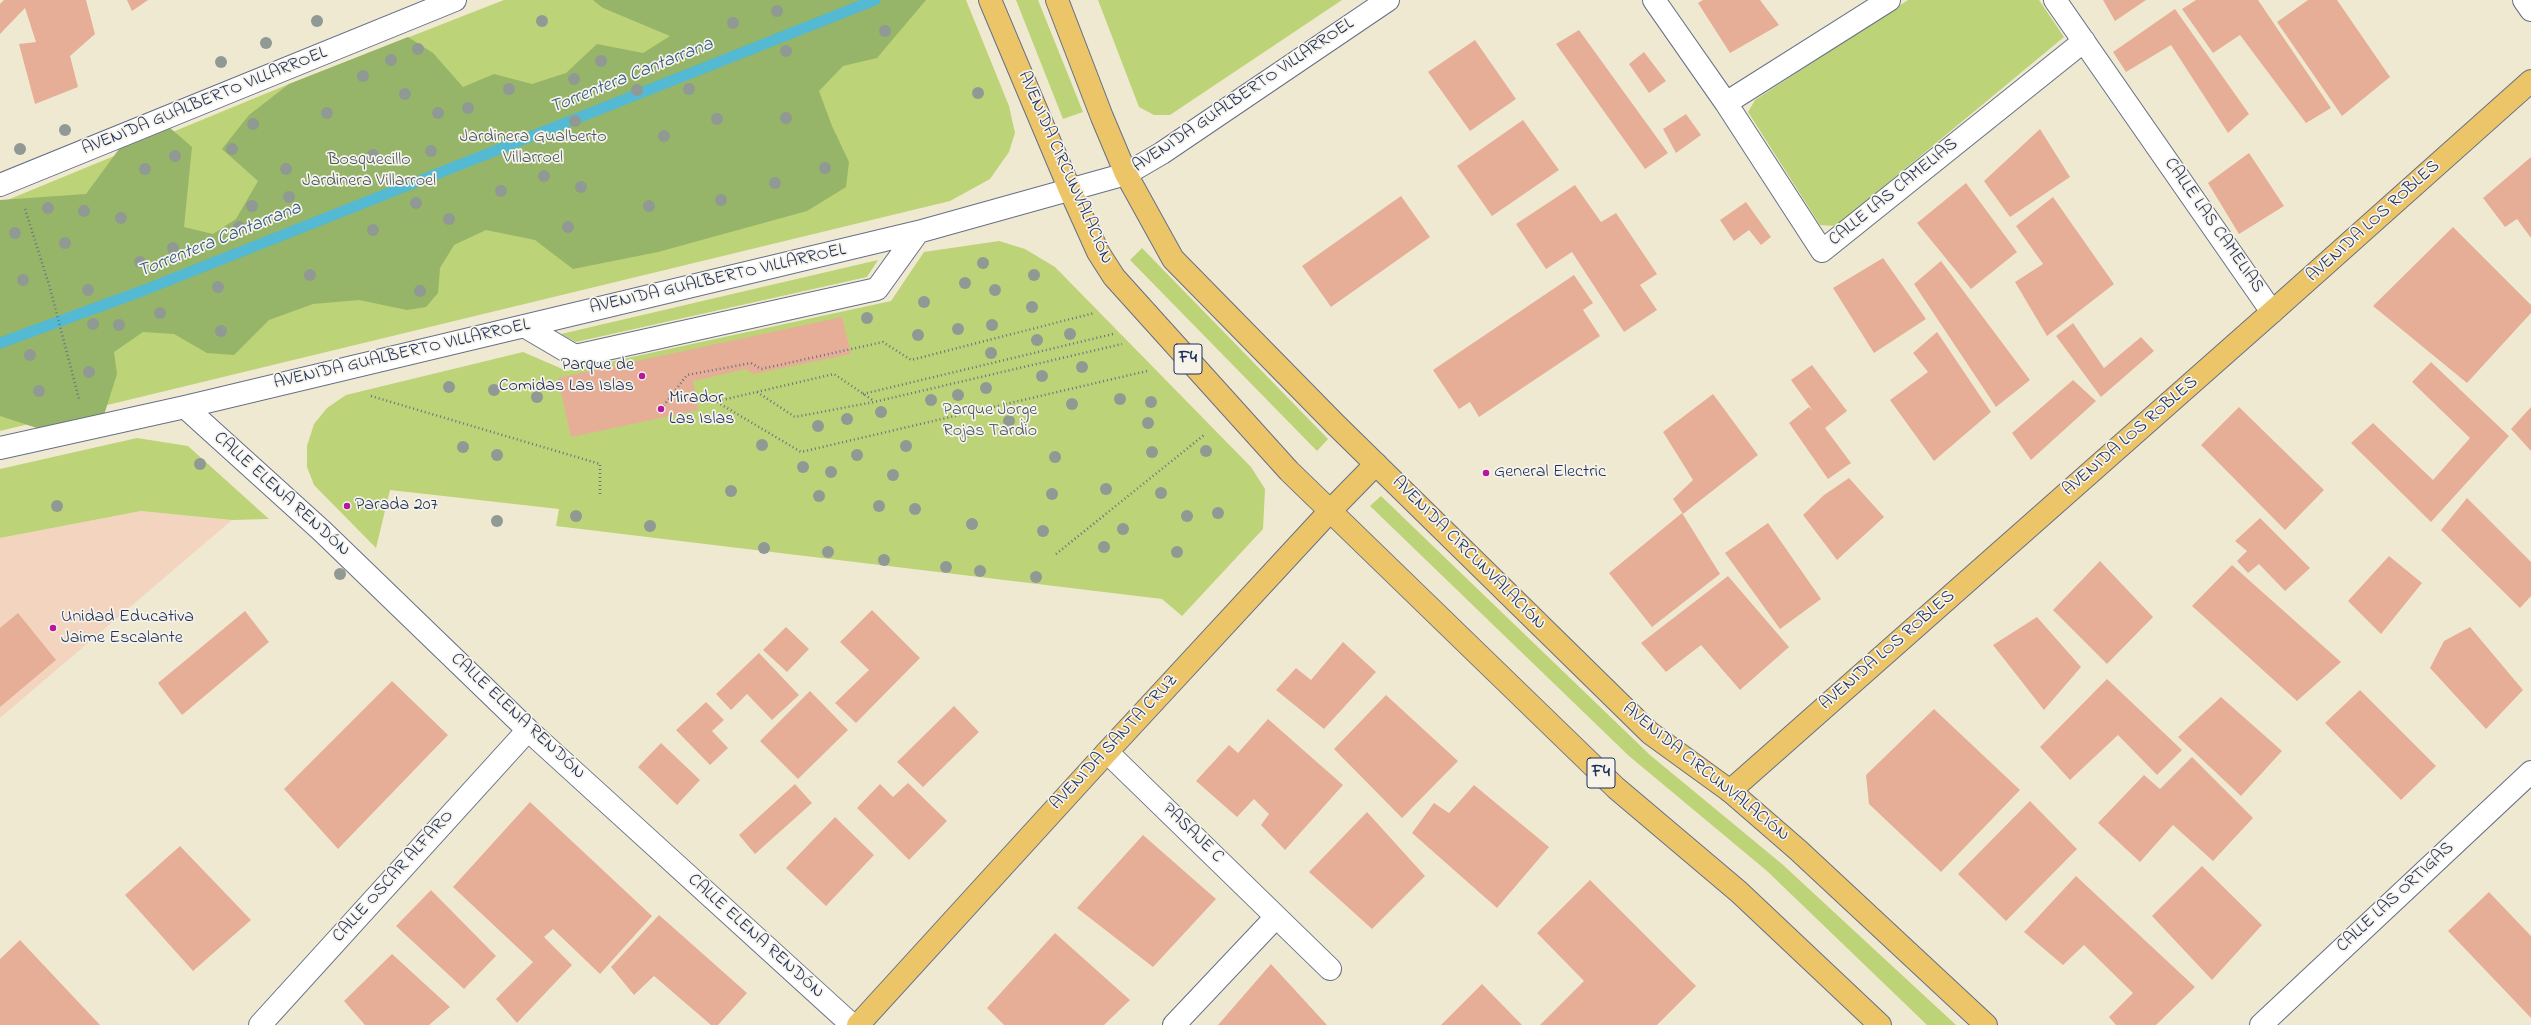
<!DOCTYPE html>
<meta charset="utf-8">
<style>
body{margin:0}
canvas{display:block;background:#f0e9d1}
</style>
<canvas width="2531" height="1025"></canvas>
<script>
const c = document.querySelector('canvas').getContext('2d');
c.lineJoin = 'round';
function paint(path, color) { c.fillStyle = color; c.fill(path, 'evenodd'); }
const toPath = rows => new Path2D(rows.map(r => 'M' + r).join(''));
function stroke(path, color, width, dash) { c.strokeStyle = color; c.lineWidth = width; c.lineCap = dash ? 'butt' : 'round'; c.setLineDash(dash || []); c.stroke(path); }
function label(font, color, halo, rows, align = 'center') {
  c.font = font + ' "Indie Flower",sans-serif'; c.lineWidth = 3.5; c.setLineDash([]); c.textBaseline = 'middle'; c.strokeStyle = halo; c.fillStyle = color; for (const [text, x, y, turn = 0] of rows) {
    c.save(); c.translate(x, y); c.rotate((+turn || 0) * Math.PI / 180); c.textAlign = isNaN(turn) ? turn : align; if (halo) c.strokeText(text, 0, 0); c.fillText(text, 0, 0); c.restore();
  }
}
paint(toPath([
 [141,511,232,520,0,718,0,538]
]), '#f3d4bf');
paint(toPath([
 [504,0,966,0,1009,106,1015,133,1009,152,990,179,950,201,0,431,0,203,289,84],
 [1016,0,1038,0,1083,112,1063,119],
 [1098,0,1342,0,1170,115,1154,115,1139,107],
 [1908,0,2039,0,2064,37,1836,226,1820,225,1748,112,1755,100],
 [999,241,1025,249,1055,267,1251,467,1265,489,1263,529,1182,616,1162,599,556,526,559,509,390,490,376,548,314,485,307,467,307,446,314,424,327,408,346,395,523,352,567,371,891,301,924,252],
 [1142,248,1328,439,1317,451,1130,260],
 [878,260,867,277,576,342,561,334],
 [137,438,188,446,269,519,232,520,141,511,0,538,0,469],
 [1381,496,1650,755,1782,864,1956,1025,1927,1025,1767,871,1629,756,1370,506]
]), '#bdd377');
paint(toPath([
 [593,0,926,0,877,58,843,66,819,91,832,126,849,162,846,187,807,211,658,252,573,269,535,240,486,230,454,245,440,268,438,293,426,307,407,310,359,300,313,304,269,320,234,355,207,353,174,334,143,332,114,352,117,374,104,415,40,429,0,416,0,200,86,194,122,145,169,127,192,147,184,227,213,234,236,219,258,181,222,149,249,115,289,84,408,37,433,53,463,87,494,74,532,84,566,73,597,44,643,53,670,36,603,8]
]), '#96b568');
stroke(toPath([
 [0,343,142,291,875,0]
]), '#54b9d2', 11);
paint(toPath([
 [4,0,86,0,95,34,70,56,78,87,35,104,19,44,36,42,25,8,0,34,0,4],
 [127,0,148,0,132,11],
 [1703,0,1760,0,1779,25,1730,53,1698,3],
 [2103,0,2146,0,2115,21],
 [2196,0,2258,0,2331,108,2306,123,2240,35,2213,53,2182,9],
 [2308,0,2337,0,2390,77,2342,116,2277,22],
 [2175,9,2249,114,2228,133,2171,45,2126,72,2113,52],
 [1579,30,1668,153,1645,169,1556,44],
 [1475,40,1516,99,1470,131,1428,72],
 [1644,52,1666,81,1649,93,1629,64],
 [1686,114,1701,135,1676,153,1663,129],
 [1523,120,1559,170,1492,216,1457,166],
 [2040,129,2070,177,2010,217,1984,181],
 [2249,153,2284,206,2239,234,2208,183],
 [2531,157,2531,238,2517,219,2505,227,2483,198],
 [1966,183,2017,252,1971,289,1917,223],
 [1575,185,1601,222,1616,213,1657,274,1640,285,1657,310,1624,332,1572,252,1546,269,1516,224],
 [1401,196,1430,237,1331,307,1302,266],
 [2053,197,2114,284,2047,336,2015,282,2043,264,2016,226],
 [1746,202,1771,237,1761,245,1749,230,1734,241,1720,220],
 [2453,227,2531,305,2531,313,2467,383,2373,306],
 [1883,258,1926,319,1874,353,1833,288],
 [1941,261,2030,380,1996,407,1914,284],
 [1574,275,1593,303,1583,310,1600,336,1479,417,1470,402,1459,409,1433,370],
 [842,317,851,354,753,374,746,369,693,381,698,410,571,437,558,378],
 [2073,323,2104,368,2141,337,2154,351,2101,397,2056,336],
 [1937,332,1991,412,1934,461,1890,400,1928,372,1913,353],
 [2431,362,2509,436,2431,522,2351,443,2373,423,2433,480,2470,438,2412,382],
 [1812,365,1847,411,1825,428,1851,463,1828,479,1789,423,1809,407,1813,411,1791,380],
 [2073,380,2096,401,2031,460,2012,433],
 [1713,394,1758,455,1683,514,1673,499,1693,480,1663,432],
 [2239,407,2324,490,2285,530,2201,445],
 [2531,407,2531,451,2511,429],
 [1849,478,1884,517,1837,560,1803,515,1824,495],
 [2467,498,2531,562,2531,596,2520,608,2441,530],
 [1682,513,1720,574,1652,627,1609,573],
 [2260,518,2310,568,2285,591,2259,564,2248,573,2237,561,2247,551,2235,541],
 [1768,523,1821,599,1780,629,1725,553],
 [2389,556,2422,583,2381,634,2348,601],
 [2100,561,2153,617,2107,664,2053,610],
 [2232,565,2341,662,2297,701,2192,606],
 [1728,576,1789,647,1740,690,1701,645,1666,672,1641,643],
 [872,610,920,658,856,723,835,703,869,670,840,642],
 [245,611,269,642,182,715,158,683],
 [18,613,56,660,0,707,0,628],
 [2037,617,2081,667,2044,710,1993,645],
 [786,627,809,649,787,672,763,650],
 [2470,627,2523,690,2486,729,2430,668,2444,641],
 [1343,642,1376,672,1324,729,1276,690,1296,668,1311,680],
 [759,653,799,695,772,720,747,694,731,710,716,694],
 [2107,679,2182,750,2157,775,2118,735,2070,780,2040,747],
 [392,681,448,735,338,849,284,789],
 [2360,690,2436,766,2401,800,2325,723],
 [810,691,848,730,798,779,760,741],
 [1386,695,1458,761,1402,818,1334,749],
 [2221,697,2282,751,2241,796,2178,737],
 [706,702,724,720,712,731,728,748,710,765,676,730],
 [954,706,979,732,923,787,897,762],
 [1934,709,2020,790,1941,872,1869,804,1866,775],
 [1268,719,1343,785,1285,850,1261,825,1269,814,1254,799,1237,817,1196,781,1229,745,1238,753],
 [661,743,700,780,677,805,638,767],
 [2192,757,2253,818,2213,861,2173,825,2140,862,2098,823,2144,775,2160,789],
 [908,783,947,821,909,860,857,808,880,784,893,797],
 [795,784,812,803,755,854,739,835],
 [1474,785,1549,847,1497,908,1412,833,1434,803,1449,813],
 [2030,801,2077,849,2006,921,1958,874],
 [530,802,652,916,600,974,553,929,544,937,572,965,517,1023,496,999,533,962,453,887],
 [1367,812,1425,876,1372,929,1309,872],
 [835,817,874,855,826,906,786,868],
 [1143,835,1216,899,1153,967,1077,908],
 [180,846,251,920,193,971,125,895],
 [2202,866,2262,925,2212,980,2152,916],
 [2076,876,2195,987,2156,1025,2116,1025,2109,1017,2133,993,2084,945,2063,965,2024,932],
 [1590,880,1696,986,1657,1025,1540,1025,1584,981,1537,933],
 [431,890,496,956,464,989,396,926],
 [2489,892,2531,936,2531,1018,2448,931],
 [659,915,747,993,718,1025,711,1025,654,976,634,995,611,967],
 [1055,933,1130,1000,1104,1025,1004,1025,987,1008],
 [20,940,100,1025,0,1025,0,959],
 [392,954,450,1007,429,1025,365,1025,344,1001],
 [1271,964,1327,1025,1218,1025],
 [1482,984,1522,1025,1441,1025]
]), '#e7ae97');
const minor = toPath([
 [1654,0,1726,103,1822,251,2084,41],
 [2055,0,2272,312],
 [2524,0,2531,10],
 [1726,103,1889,0],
 [0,185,455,0],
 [524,326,575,356,877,289,918,232],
 [185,407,322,531,528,730,852,1025],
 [0,448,185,407,918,232,1126,174,1162,153,1388,0],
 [1107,752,1330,969],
 [260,1025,528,730],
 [1174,1025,1276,917],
 [2261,1025,2531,772]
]);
const major = toPath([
 [1730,791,2272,312,2531,81],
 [858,1025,1107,752,1330,511,1376,464]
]);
const highway = toPath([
 [990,0,1070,190,1098,252,1114,277,1289,471,1616,788,1739,892,1880,1025],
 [1057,0,1102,117,1126,174,1173,259,1335,424,1650,733,1730,791,1798,850,1986,1025]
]);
stroke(minor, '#667086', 24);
stroke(major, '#667086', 24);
stroke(highway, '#667086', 24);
stroke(toPath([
 [25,209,50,288,79,399],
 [757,392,795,417,874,402,1122,344],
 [863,394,1113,334],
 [371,396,600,464,600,494],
 [718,401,834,374,874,401],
 [717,402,801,452,1147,371],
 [661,409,687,375,751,363,761,369,883,342,911,360,1094,313],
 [1056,554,1204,435]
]), '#667086', 2.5, [1, 3]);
stroke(minor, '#fff', 22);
stroke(major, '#edc569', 22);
stroke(highway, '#edc569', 22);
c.fillStyle = '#919995';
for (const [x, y] of [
 [777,11],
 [317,21],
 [542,21],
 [733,23],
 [885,31],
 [266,43],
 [418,49],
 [786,51],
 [391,60],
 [601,61],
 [221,62],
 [363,76],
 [574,79],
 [509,89],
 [689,89],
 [637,90],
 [978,93],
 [405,94],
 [468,108],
 [327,113],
 [438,113],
 [786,118],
 [717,119],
 [575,121],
 [253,124],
 [65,130],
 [664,136],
 [20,149],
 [232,149],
 [431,151],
 [373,155],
 [175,156],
 [825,168],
 [145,169],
 [286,169],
 [544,176],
 [775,183],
 [581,187],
 [501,191],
 [289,197],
 [721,200],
 [416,203],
 [252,206],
 [649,206],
 [48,208],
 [84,211],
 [121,218],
 [449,219],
 [239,227],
 [568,227],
 [373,230],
 [15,233],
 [65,243],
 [173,248],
 [140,262],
 [983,263],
 [310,275],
 [1034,275],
 [23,280],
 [965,283],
 [218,287],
 [88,290],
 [995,290],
 [420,291],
 [924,302],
 [1032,307],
 [160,313],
 [867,318],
 [93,324],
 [119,325],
 [992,325],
 [958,329],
 [221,331],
 [1070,334],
 [918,335],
 [1037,340],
 [991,353],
 [30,355],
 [1082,367],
 [89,372],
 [1042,376],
 [449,387],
 [986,388],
 [494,390],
 [39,391],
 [958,395],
 [537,397],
 [1120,399],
 [931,400],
 [1151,402],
 [1072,404],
 [881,412],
 [847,419],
 [1009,421],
 [1148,423],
 [818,426],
 [966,432],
 [762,445],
 [906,446],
 [463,447],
 [1206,451],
 [1152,452],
 [497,455],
 [857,455],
 [1055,457],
 [200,464],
 [803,467],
 [831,472],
 [893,475],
 [1106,489],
 [731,491],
 [1161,493],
 [1052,494],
 [819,496],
 [57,506],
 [879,506],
 [915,509],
 [1218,513],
 [576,516],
 [1187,516],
 [497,521],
 [972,524],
 [650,526],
 [1123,529],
 [1043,531],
 [1104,547],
 [764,548],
 [828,552],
 [1177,552],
 [884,560],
 [946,567],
 [980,571],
 [340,574],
 [1036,577]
]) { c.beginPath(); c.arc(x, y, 6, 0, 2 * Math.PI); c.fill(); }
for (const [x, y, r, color] of [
 [642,376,4,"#b5179e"],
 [661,409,4,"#b5179e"],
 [1486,473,4,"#b5179e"],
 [347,506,4,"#b5179e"],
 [53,628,4,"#b5179e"]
]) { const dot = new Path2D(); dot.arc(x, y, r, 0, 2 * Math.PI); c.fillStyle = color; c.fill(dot); stroke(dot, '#f7f3e8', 1.5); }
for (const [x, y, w] of [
 [1188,359,28],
 [1601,773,28]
]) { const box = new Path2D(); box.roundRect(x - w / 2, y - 15, w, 30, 3); c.fillStyle = '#f7f3e8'; c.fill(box); stroke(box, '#1b2f5e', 1); }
label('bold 17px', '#1b2f5e', null, [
 ["F4",1188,359],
 ["F4",1601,773]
]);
label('18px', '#1b2f5e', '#f7f3e8', [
 ["AVENIDA GUALBERTO VILLARROEL",1244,96,-34],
 ["AVENIDA GUALBERTO VILLARROEL",205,102,-22],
 ["AVENIDA CIRCUNVALACIÓN",1064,168,66],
 ["CALLE LAS CAMELIAS",1894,193,-39],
 ["AVENIDA LOS ROBLES",2374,222,-42],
 ["CALLE LAS CAMELIAS",2213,226,55],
 ["AVENIDA GUALBERTO VILLARROEL",718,280,-13],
 ["AVENIDA GUALBERTO VILLARROEL",402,355,-13],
 ["AVENIDA LOS ROBLES",2131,437,-41],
 ["CALLE ELENA RENDÓN",281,495,42],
 ["AVENIDA CIRCUNVALACIÓN",1468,554,45],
 ["AVENIDA LOS ROBLES",1888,651,-41],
 ["CALLE ELENA RENDÓN",517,717,43],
 ["AVENIDA SANTA CRUZ",1115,743,-47],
 ["AVENIDA CIRCUNVALACIÓN",1705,773,39],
 ["PASAJE C",1192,834,44],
 ["CALLE OSCAR ALFARO",394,877,-48],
 ["CALLE LAS ORTIGAS",2396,898,-43],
 ["CALLE ELENA RENDÓN",755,937,42]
]);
label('18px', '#445864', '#f7f3e8', [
 ["Jardinera Gualberto",533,138],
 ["Villarroel",533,159],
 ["Bosquecillo",369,161],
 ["Jardinera Villarroel",369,182],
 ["Parque Jorge",990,411],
 ["Rojas Tardio",990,432]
]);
label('18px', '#1b2f5e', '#f7f3e8', [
 ["Parque de",634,366,"right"],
 ["Comidas Las Islas",634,387,"right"],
 ["Mirador",669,399],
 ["Las Islas",669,420],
 ["General Electric",1494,473],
 ["Parada 207",355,506],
 ["Unidad Educativa",61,618],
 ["Jaime Escalante",61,639]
], 'left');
label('italic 19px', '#2c5881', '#f7f3e8', [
 ["Torrentera Cantarrana",632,77,-22],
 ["Torrentera Cantarrana",220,241,-22]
]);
</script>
